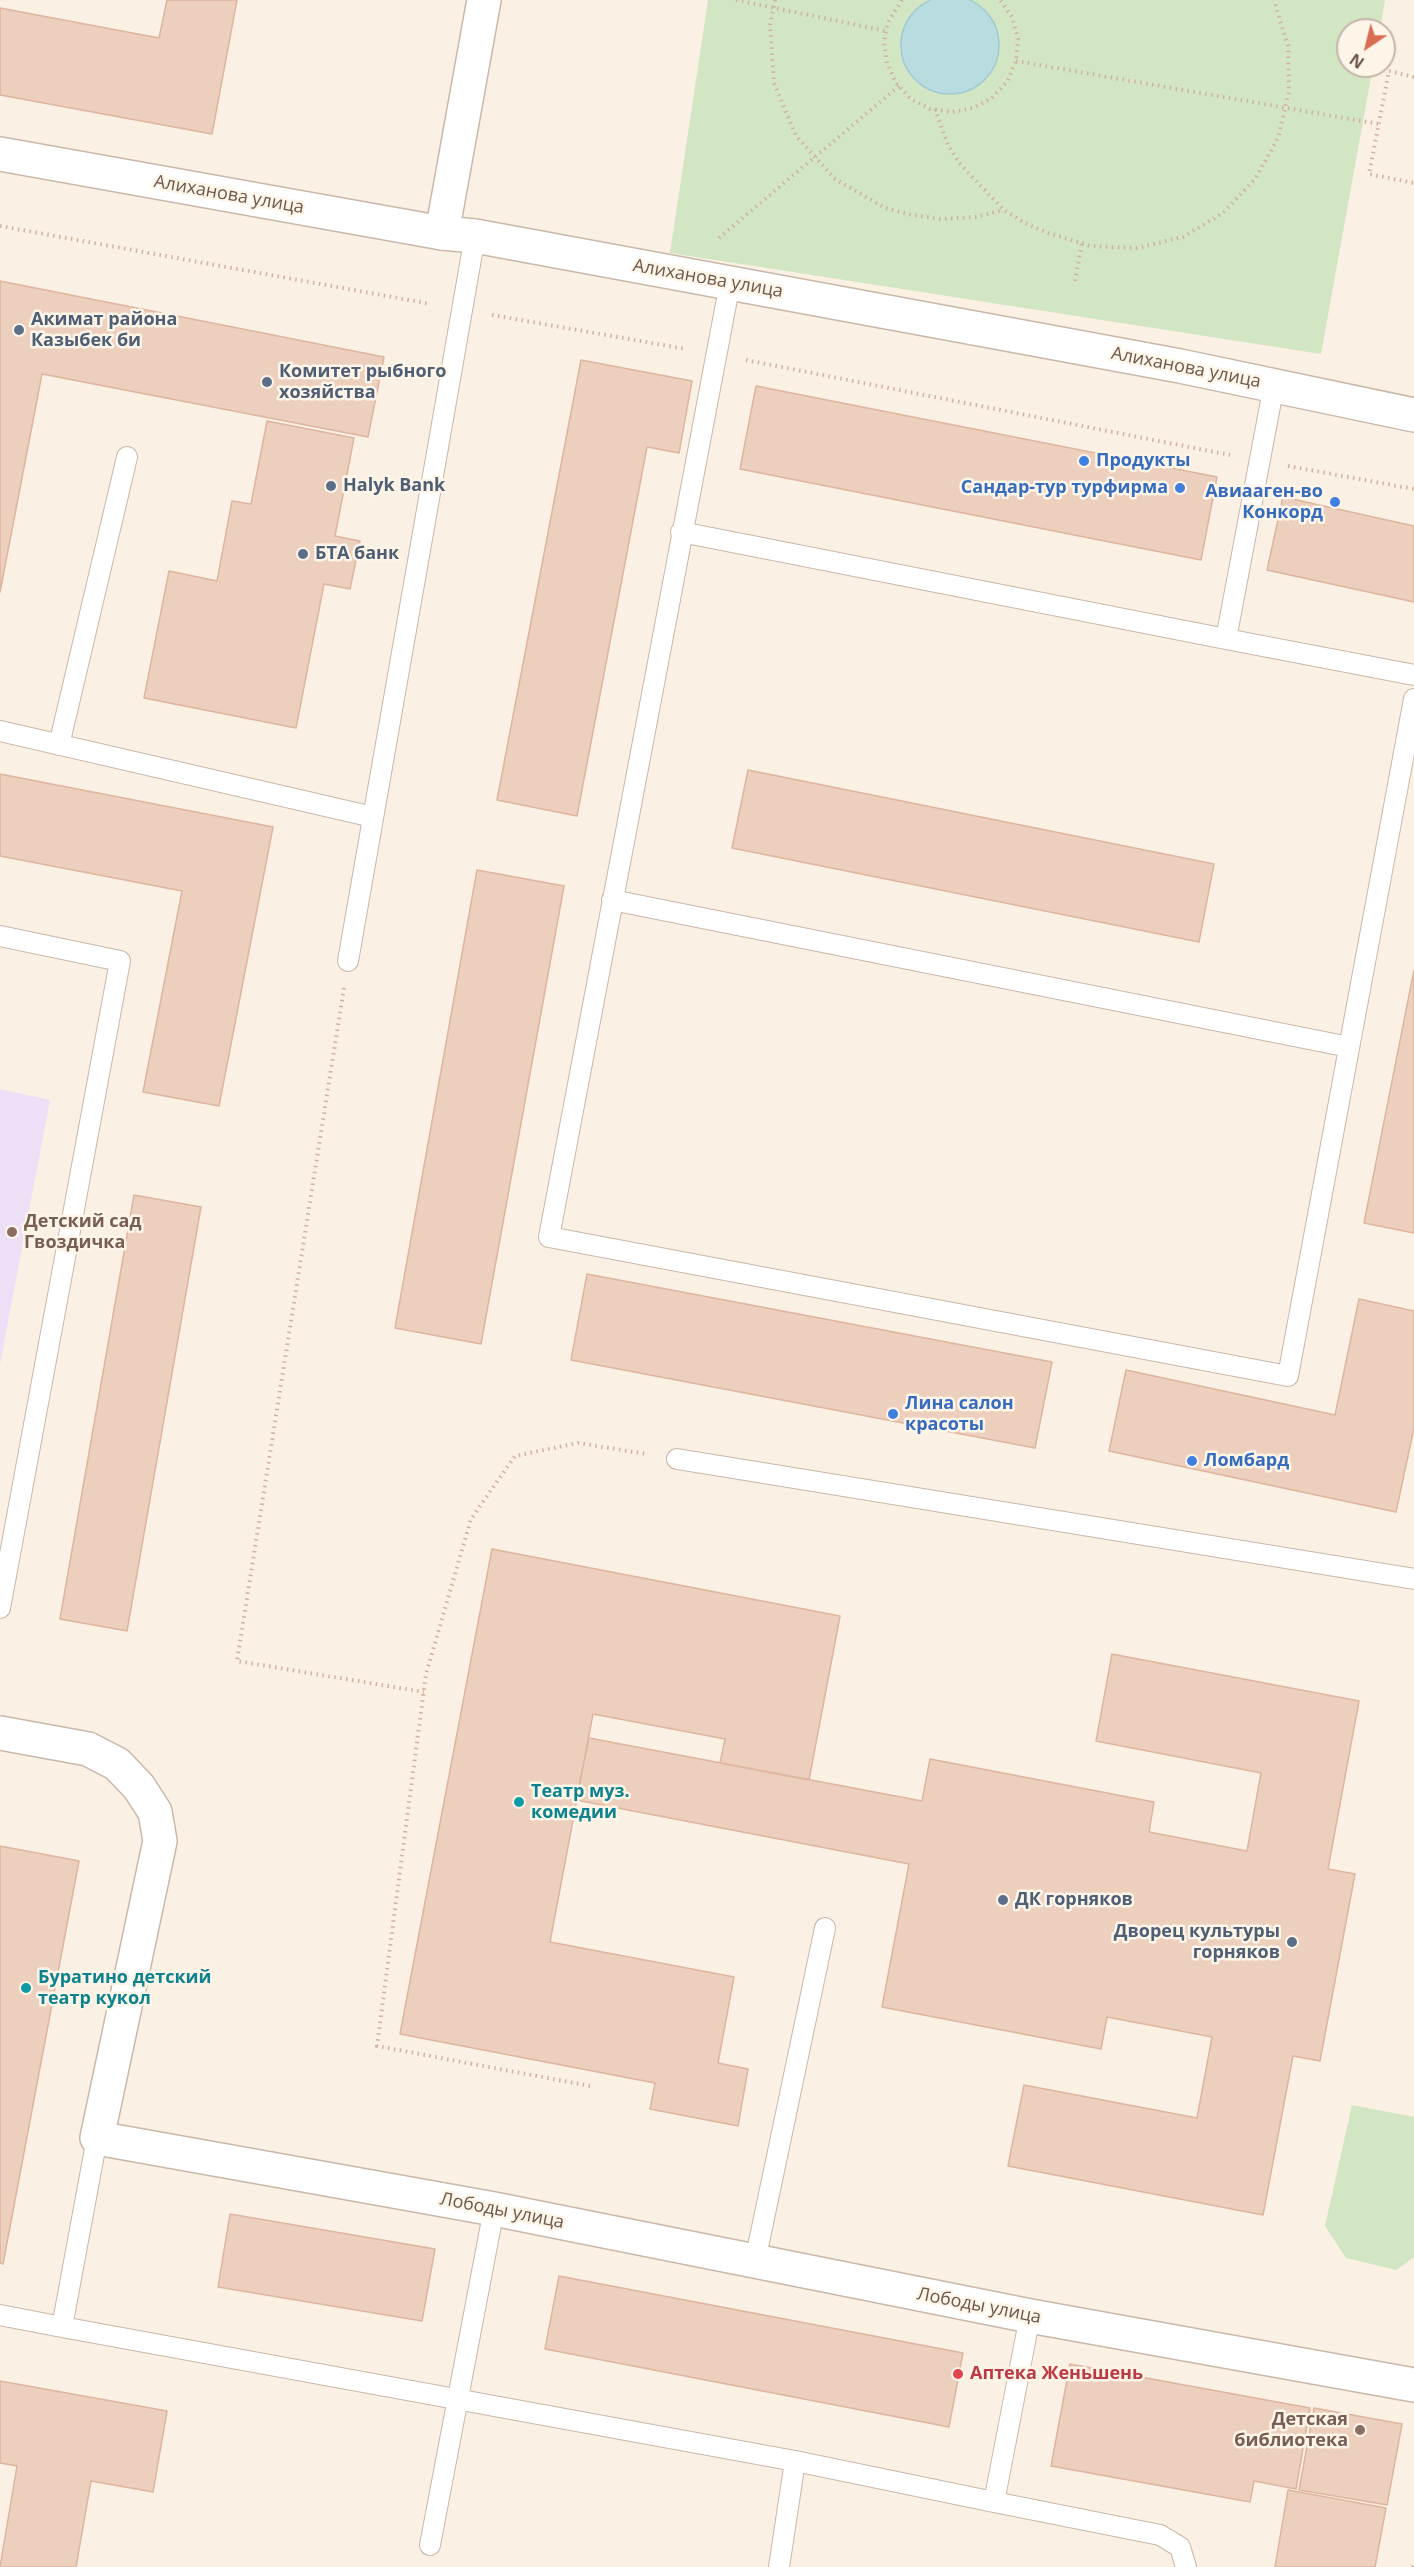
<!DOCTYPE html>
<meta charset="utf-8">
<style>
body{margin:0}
#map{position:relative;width:1414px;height:2567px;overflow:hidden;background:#faf0e3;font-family:"Open Sans",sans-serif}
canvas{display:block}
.north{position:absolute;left:1336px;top:18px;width:60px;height:60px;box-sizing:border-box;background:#fdf5e8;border:2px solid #c4b6a9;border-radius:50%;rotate:215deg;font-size:16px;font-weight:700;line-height:24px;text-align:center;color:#6f574b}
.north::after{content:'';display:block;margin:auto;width:21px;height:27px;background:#d96d52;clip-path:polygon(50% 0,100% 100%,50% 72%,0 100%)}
</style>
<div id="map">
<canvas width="1414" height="2567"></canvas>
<div class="north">N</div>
</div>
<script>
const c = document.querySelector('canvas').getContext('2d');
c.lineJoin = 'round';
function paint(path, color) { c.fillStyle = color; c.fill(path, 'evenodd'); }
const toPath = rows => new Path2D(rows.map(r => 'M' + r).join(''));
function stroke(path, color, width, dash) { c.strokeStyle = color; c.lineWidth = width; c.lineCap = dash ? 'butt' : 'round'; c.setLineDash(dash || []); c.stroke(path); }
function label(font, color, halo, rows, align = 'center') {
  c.font = font + ' "Open Sans",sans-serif'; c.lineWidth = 5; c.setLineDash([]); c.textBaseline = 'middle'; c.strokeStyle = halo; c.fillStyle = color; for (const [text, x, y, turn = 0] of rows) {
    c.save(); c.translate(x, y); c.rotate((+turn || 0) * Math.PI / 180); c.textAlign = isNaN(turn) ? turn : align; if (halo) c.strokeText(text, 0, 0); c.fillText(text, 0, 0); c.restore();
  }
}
paint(toPath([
 [0,1089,50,1100,0,1364]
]), '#ede0f6');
paint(toPath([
 [708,0,1385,0,1380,30,1348,30,1348,66,1373,66,1321,354,670,253],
 [1352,2105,1414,2117,1414,2257,1396,2270,1346,2258,1325,2226]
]), '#d2e6c3');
const water = toPath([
 '901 45a49 49 0 1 1 98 0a49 49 0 1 1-98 0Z'
]);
paint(water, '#b9dce1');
stroke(water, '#a1cbd2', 1.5);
const building = toPath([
 [167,0,237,0,212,134,0,95,0,8,159,38,167,0],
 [0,281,384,357,368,437,42,374,0,592,0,281],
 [581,360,692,381,679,453,647,447,577,816,497,800,581,360],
 [756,386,1217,477,1201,560,740,469,756,386],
 [267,421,354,438,335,536,360,541,350,589,324,584,296,728,144,698,169,571,217,581,232,501,251,504,267,421],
 [1283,497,1414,526,1414,602,1267,570,1283,497],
 [748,770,1214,864,1199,942,732,848,748,770],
 [0,774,273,827,219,1106,143,1092,182,891,0,856,0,774],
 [477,870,564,886,481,1344,395,1328,477,870],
 [1414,970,1414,1233,1364,1223,1414,970],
 [134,1195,201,1207,127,1631,60,1619,134,1195],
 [587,1274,1052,1362,1035,1448,571,1360,587,1274],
 [1359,1299,1414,1311,1414,1428,1396,1512,1109,1451,1126,1370,1335,1415,1359,1299],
 [492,1549,840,1616,809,1780,720,1763,725,1739,593,1714,550,1942,734,1977,718,2063,748,2069,738,2126,650,2109,655,2083,400,2034,492,1549],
 [1112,1654,1359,1701,1328,1869,1355,1874,1320,2061,1293,2056,1263,2215,1008,2166,1024,2085,1197,2118,1212,2037,1107,2017,1101,2049,882,2007,909,1864,576,1800,589,1738,922,1801,930,1759,1154,1802,1149,1832,1247,1851,1261,1773,1096,1741,1112,1654],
 [0,1846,79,1861,3,2264,0,2263,0,1846],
 [230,2214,435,2249,422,2321,218,2287,230,2214],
 [559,2276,963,2353,949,2427,545,2349,559,2276],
 [1070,2364,1310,2408,1296,2489,1254,2481,1250,2502,1051,2466,1070,2364],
 [0,2381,167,2411,153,2492,91,2481,76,2567,0,2567,17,2466,0,2463,0,2381],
 [1314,2408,1402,2424,1387,2505,1299,2490,1314,2408],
 [1288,2490,1386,2508,1375,2567,1275,2567,1288,2490]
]);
paint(building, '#edcfbd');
stroke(building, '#deb59f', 1.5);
const service = toPath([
 [730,283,549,1237,1288,1376,1414,699],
 [1274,385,1226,639,1414,675],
 [681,532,1226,639],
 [0,731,373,817],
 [59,745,127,457],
 [612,900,1349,1047],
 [0,936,120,961,0,1608],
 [348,961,475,236],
 [677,1459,1414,1579],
 [755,2261,825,1928],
 [0,2315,62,2327,97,2138],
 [62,2327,795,2461,994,2502,1030,2316],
 [994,2502,1160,2535,1180,2547,1186,2567],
 [430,2545,494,2209],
 [779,2567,795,2461]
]);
const minor = toPath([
 [442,233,484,0],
 [0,1733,88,1749,117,1764,139,1787,155,1812,160,1841,97,2138,494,2209,1030,2316,1414,2385]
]);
const tertiary = toPath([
 [0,154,442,233,475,236,1180,366,1414,415]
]);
stroke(service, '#c9b8aa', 22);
stroke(minor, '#c9b8aa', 36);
stroke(tertiary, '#c9b8aa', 36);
stroke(toPath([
 [736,0,886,31],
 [775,0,770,25,774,83,796,136,835,179,885,208,912,215,941,219,975,217,1003,210],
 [902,0,889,21,886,31,884,42,887,63,896,83,911,99,930,109,952,112,973,108,992,98,1007,82,1016,61,1018,39,1012,17,1000,0],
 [1016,61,1379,124],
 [1414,77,1389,71,1369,174,1414,183],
 [935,109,948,145,959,163,1004,210,1025,223,1048,233,1091,246,1137,248,1183,237,1223,213,1255,179,1278,138,1289,92,1288,46,1274,0],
 [0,226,431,304],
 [719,238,899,86],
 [1075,281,1082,243],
 [492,315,686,349],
 [746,360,1230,455],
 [1288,466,1414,489],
 [344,988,237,1661,424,1692],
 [590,2086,377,2046,426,1674,471,1519,515,1456,578,1443,647,1454],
 [1413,2567,1414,2561]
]), '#d1b2a1', 4, [1.5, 4.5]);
stroke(service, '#fff', 20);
stroke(minor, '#fff', 33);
stroke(tertiary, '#fff', 33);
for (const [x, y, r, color] of [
 [19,330,6,"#5c6f8a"],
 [267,382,6,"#5c6f8a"],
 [1084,461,6,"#3f7fe0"],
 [331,486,6,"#5c6f8a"],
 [1180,488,6,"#3f7fe0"],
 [1335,502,6,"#3f7fe0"],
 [303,554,6,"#5c6f8a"],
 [12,1232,6,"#8d6e63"],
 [893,1414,6,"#3f7fe0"],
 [1192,1461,6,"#3f7fe0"],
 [519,1802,6,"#0f9aa8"],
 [1003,1900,6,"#5c6f8a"],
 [1292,1942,6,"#5c6f8a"],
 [26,1988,6,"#0f9aa8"],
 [958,2374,6,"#e0444e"],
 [1360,2430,6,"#8d6e63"]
]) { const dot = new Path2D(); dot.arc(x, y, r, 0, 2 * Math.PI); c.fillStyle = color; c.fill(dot); stroke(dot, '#fdf5e8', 2); }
label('18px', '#6f574b', '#fdf5e8', [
 ["Алиханова улица",229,195,10],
 ["Алиханова улица",708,279,10],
 ["Алиханова улица",1186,368,11],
 ["Лободы улица",502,2211,11],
 ["Лободы улица",979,2306,11]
]);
label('bold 18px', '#4e5e75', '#fdf5e8', [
 ["Акимат района",31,320],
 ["Казыбек би",31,341],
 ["Комитет рыбного",279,372],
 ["хозяйства",279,393],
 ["Halyk Bank",343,486],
 ["БТА банк",315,554],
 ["ДК горняков",1015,1900],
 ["Дворец культуры",1280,1932,"right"],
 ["горняков",1280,1953,"right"]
], 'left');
label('bold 18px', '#366cbe', '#fdf5e8', [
 ["Продукты",1096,461],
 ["Сандар-тур турфирма",1168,488,"right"],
 ["Авиааген-во",1323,492,"right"],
 ["Конкорд",1323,513,"right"],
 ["Лина салон",905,1404],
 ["красоты",905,1425],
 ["Ломбард",1204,1461]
], 'left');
label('bold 18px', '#785e54', '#fdf5e8', [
 ["Детский сад",24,1222],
 ["Гвоздичка",24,1243],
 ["Детская",1348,2420,"right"],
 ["библиотека",1348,2441,"right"]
], 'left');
label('bold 18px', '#0d838f', '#fdf5e8', [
 ["Театр муз.",531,1792],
 ["комедии",531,1813],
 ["Буратино детский",38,1978],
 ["театр кукол",38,1999]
], 'left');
label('bold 18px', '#be3a42', '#fdf5e8', [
 ["Аптека Женьшень",970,2374]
], 'left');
</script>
